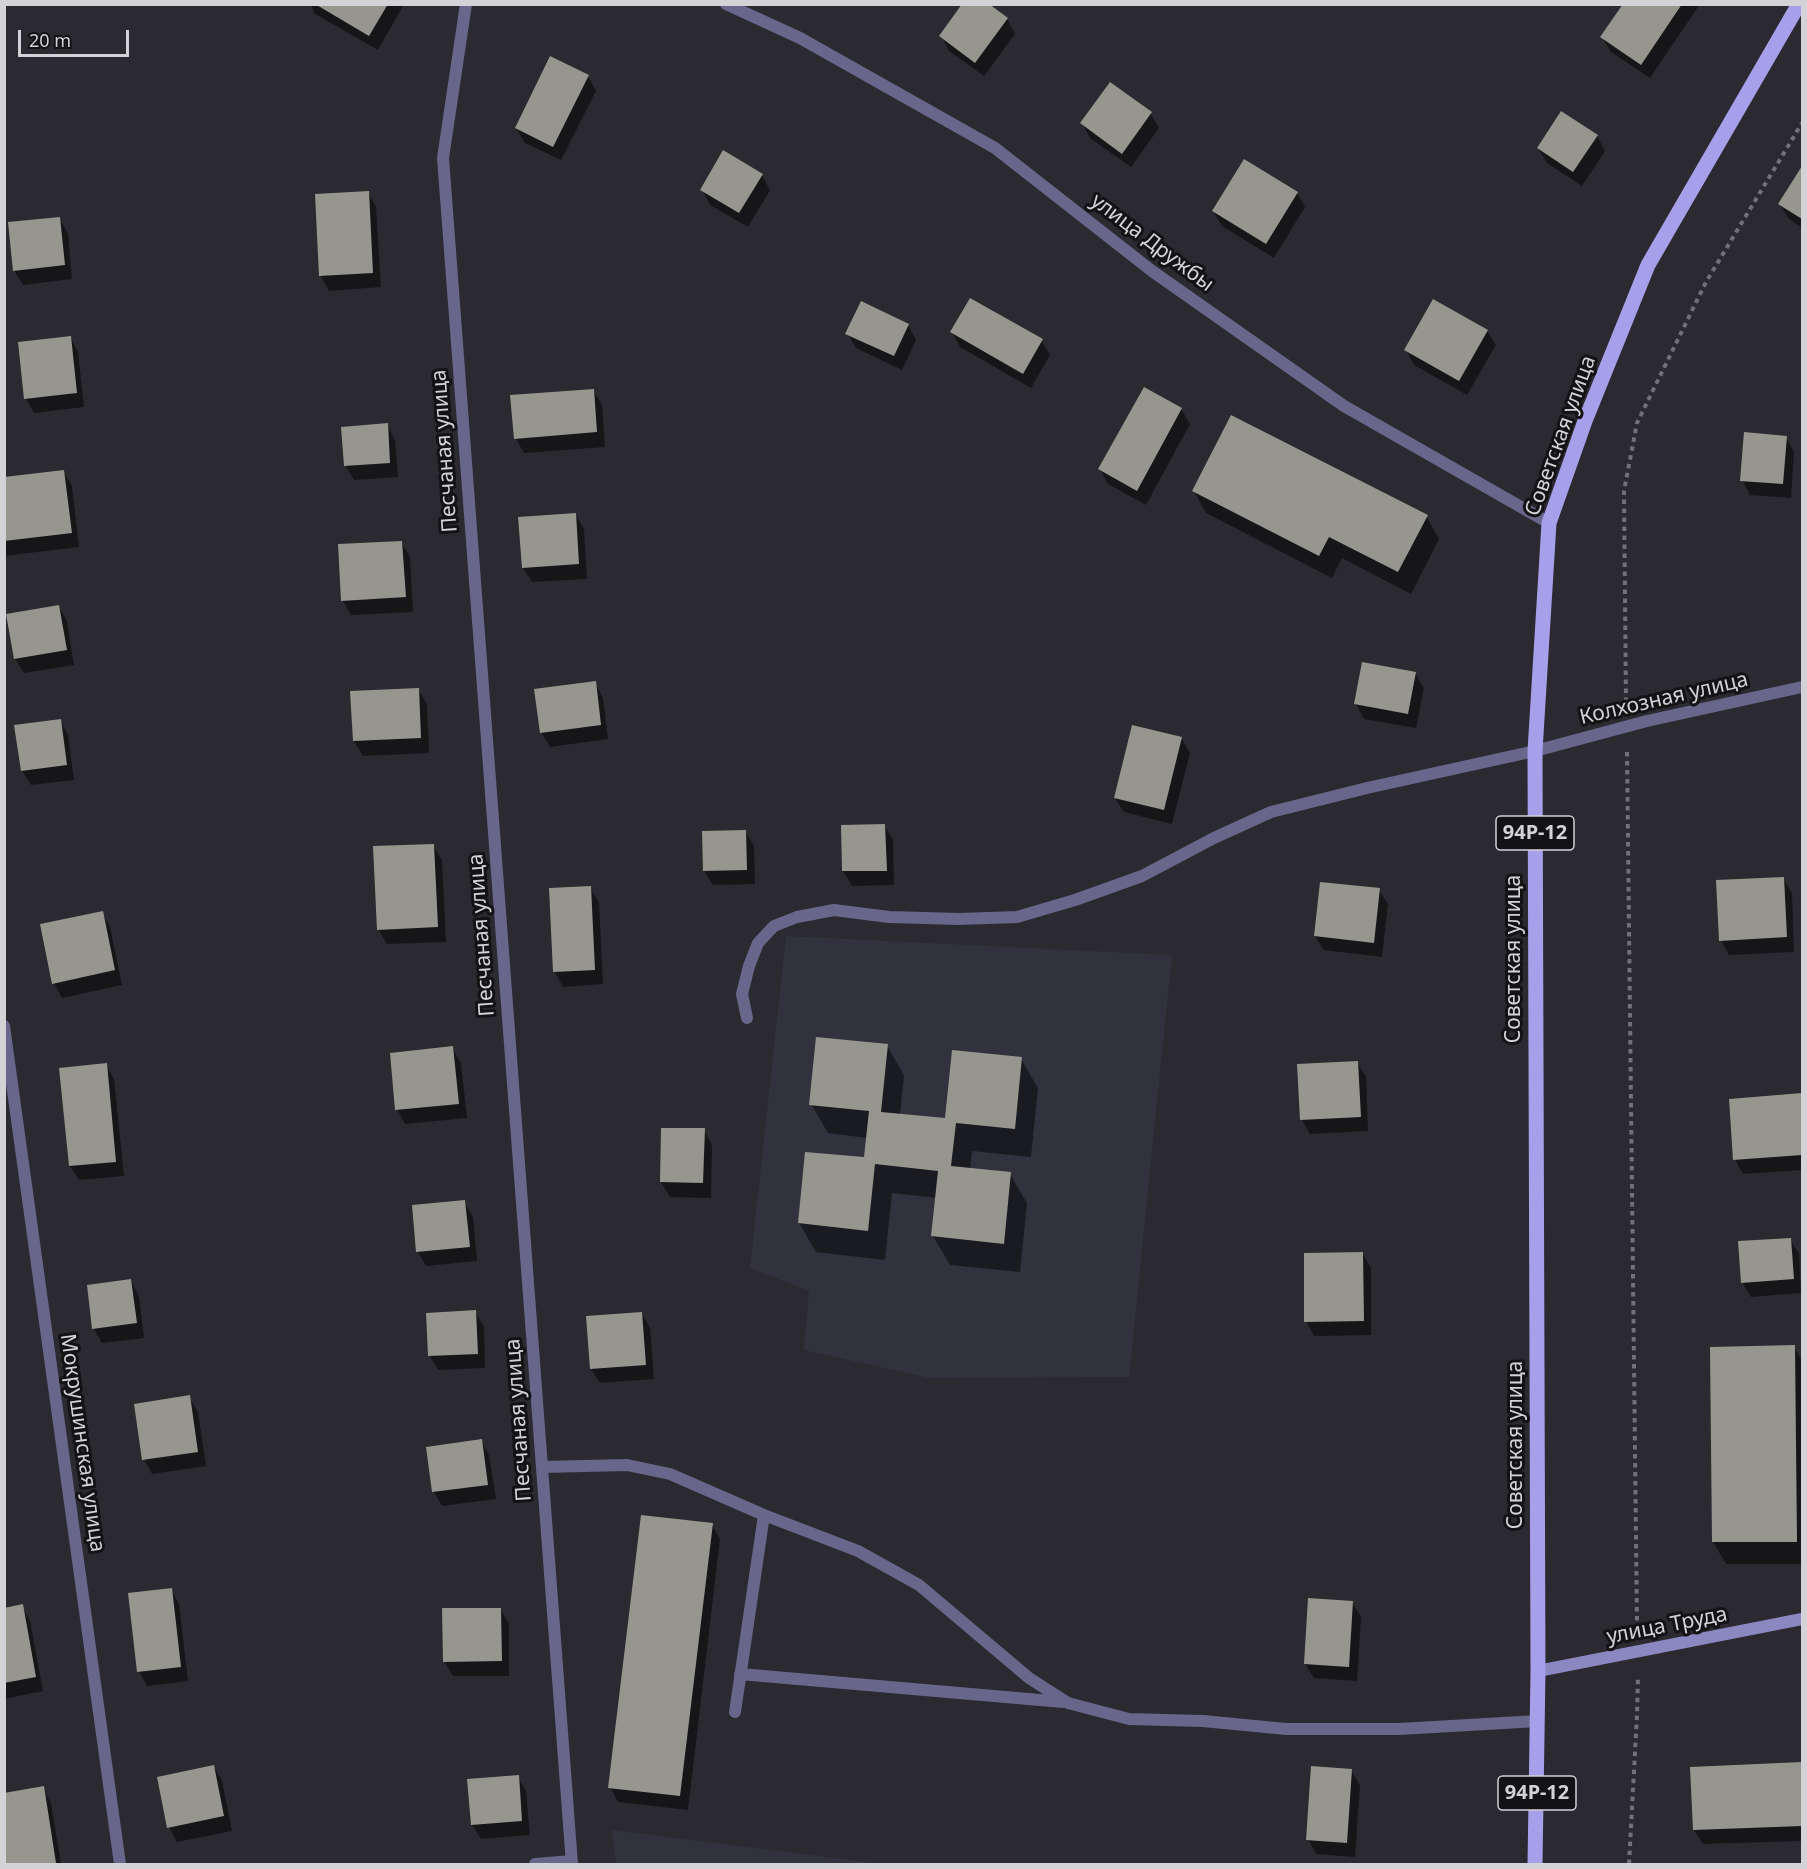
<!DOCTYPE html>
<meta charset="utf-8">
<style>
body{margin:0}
#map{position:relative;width:1807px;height:1869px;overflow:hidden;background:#2a2a30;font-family:"Noto Sans",sans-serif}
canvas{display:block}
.frame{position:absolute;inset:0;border:6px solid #d2d2d7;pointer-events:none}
.scale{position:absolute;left:18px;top:30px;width:111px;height:27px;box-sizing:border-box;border:3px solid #d2d2d7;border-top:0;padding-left:8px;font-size:18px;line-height:21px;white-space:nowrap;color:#d2d2d7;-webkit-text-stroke:4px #131315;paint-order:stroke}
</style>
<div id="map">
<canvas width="1807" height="1869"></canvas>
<div class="frame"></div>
<div class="scale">20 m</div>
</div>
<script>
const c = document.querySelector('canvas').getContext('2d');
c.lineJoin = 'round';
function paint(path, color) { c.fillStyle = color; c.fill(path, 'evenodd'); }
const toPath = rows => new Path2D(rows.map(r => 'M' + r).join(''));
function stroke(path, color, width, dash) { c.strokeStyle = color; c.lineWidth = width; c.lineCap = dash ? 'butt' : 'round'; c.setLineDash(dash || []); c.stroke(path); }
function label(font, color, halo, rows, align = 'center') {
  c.font = font + ' "Noto Sans",sans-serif'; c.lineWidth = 6; c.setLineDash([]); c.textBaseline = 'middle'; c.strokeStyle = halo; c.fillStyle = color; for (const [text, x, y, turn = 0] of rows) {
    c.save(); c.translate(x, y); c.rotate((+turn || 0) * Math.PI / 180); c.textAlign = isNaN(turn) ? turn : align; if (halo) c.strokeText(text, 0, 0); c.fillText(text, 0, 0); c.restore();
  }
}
paint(toPath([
 [786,936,1172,955,1129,1377,930,1378,804,1350,809,1291,750,1268],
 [612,1830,883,1864,616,1864]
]), '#32323e');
paint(toPath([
 [310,4,404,4,378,50,315,14],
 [1624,4,1700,4,1650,78,1611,52,1602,37],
 [1007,19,1015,34,984,76,949,51,941,36],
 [588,76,596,91,561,160,525,143,516,128],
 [1150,113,1159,128,1131,167,1090,138,1082,123],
 [1597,136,1605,151,1582,186,1547,163,1538,148],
 [1802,169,1802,228,1789,219,1780,204],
 [762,175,770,190,748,227,710,205,702,190],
 [368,192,376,207,381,287,329,291,321,276,316,196],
 [1297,193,1305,207,1274,258,1222,226,1213,211],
 [59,218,68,233,72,279,23,285,14,270],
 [908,325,916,340,902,370,856,348,847,333],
 [1487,331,1496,345,1467,395,1414,365,1406,350],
 [952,332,1041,340,1050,355,1031,388,960,347],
 [70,337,78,352,84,407,34,413,26,399],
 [1144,389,1181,409,1190,424,1146,505,1108,484,1100,469],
 [593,390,602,405,605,447,524,453,516,439],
 [387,425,395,440,398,477,354,480,345,465],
 [1786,437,1794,452,1791,498,1750,495,1742,480],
 [63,471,72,486,79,547,4,556,4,478],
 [1194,491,1426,516,1439,539,1411,594,1342,558,1332,578,1206,513],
 [576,515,584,529,587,579,532,582,523,568],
 [401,542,410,557,413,612,351,615,343,601],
 [59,607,67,621,74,665,24,673,15,659],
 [1415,673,1424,688,1416,728,1364,719,1356,704],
 [595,683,603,698,608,739,550,747,541,732],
 [418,689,427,704,429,753,363,756,354,741,352,692],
 [60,720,68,735,74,780,31,785,22,771],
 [1181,738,1190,753,1172,824,1124,812,1115,798],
 [885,826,893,840,894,885,852,886,843,871,843,827],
 [745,831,754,846,755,884,713,885,704,871],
 [433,845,442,860,446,942,387,944,378,929],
 [1783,878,1792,893,1794,952,1729,955,1721,940],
 [590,888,599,902,603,984,563,987,555,972],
 [1379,890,1388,904,1382,957,1324,950,1315,936],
 [102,913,110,927,122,985,62,998,54,983],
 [887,1046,904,1075,900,1115,946,1120,1021,1059,1038,1088,1031,1157,972,1151,970,1170,1010,1174,1027,1203,1020,1272,950,1265,933,1236,937,1198,892,1193,885,1260,816,1252,799,1223,865,1159,867,1138,828,1133,811,1104],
 [452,1048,461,1063,467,1118,405,1124,397,1109],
 [1357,1062,1366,1077,1368,1131,1310,1134,1302,1120],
 [106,1065,114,1079,124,1176,79,1180,70,1166],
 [1802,1095,1802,1170,1743,1174,1735,1160,1731,1100],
 [704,1130,712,1145,711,1198,670,1197,661,1182],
 [464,1202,473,1217,477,1261,426,1266,418,1252],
 [1790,1239,1799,1254,1801,1293,1751,1297,1742,1282],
 [1362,1253,1371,1268,1371,1335,1314,1336,1306,1321],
 [131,1281,139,1296,144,1338,102,1343,94,1329],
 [475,1312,484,1327,485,1368,438,1370,430,1356],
 [642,1314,650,1328,654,1379,600,1383,591,1369],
 [1794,1347,1802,1361,1802,1564,1726,1564,1713,1542],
 [189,1397,198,1412,206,1466,152,1474,144,1459],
 [481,1441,489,1455,496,1499,442,1506,434,1492],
 [712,1525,720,1539,688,1810,618,1802,610,1787],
 [171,1590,179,1604,188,1681,147,1686,139,1671],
 [1352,1602,1361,1617,1357,1681,1314,1678,1305,1664],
 [22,1606,30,1621,43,1691,4,1699,4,1609],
 [500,1609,509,1624,509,1676,453,1676,444,1661],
 [1802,1764,1802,1841,1703,1844,1694,1830,1692,1768],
 [214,1767,222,1781,232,1831,177,1842,169,1827],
 [1351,1770,1360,1785,1355,1857,1316,1854,1308,1839],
 [518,1777,526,1791,530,1835,481,1839,472,1825],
 [43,1788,51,1803,61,1864,4,1864,4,1794]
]), '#0007');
paint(toPath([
 [315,4,388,4,369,36],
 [962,4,989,4,1008,18,975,63,939,36],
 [1623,4,1682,4,1641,65,1600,37],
 [550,56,589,75,553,147,515,128],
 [1110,82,1152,112,1122,154,1080,123],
 [1561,111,1598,135,1573,172,1537,148],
 [723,150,763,174,739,213,700,190],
 [1244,159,1298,192,1266,244,1212,211],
 [1802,166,1802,219,1778,204],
 [369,191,373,273,319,276,315,194],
 [60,217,65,265,13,271,8,222],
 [970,298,1043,339,1023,374,950,332],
 [1433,299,1488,330,1459,381,1404,350],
 [861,301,909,324,894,356,845,334],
 [71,336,77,393,24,399,18,342],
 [1144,387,1182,408,1137,491,1098,469],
 [594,389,597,432,514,439,510,395],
 [1231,415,1428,515,1398,572,1329,537,1319,556,1192,491],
 [388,423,390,463,344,466,341,427],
 [1744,432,1787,436,1783,484,1740,481],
 [64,470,72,533,4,541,4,477],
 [576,513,579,564,522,568,518,517],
 [402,541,406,597,341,601,338,544],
 [59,605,67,650,14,659,6,614],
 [1362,662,1416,672,1408,714,1354,704],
 [596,681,601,725,540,733,534,689],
 [419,688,421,738,353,741,350,691],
 [61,719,67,765,21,771,14,725],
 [1132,725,1182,737,1164,810,1114,798],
 [885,824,887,871,842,871,841,825],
 [746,830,747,870,703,871,702,831],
 [434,844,438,927,377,930,373,846],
 [1784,877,1787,937,1719,941,1716,880],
 [1320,882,1380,888,1374,943,1314,936],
 [591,886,595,970,553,972,549,888],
 [103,911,115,970,52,984,40,924],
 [816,1037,888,1044,881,1112,945,1118,952,1050,1022,1057,1015,1129,956,1123,951,1166,1011,1172,1004,1244,931,1236,938,1171,875,1164,868,1231,798,1223,805,1152,864,1157,869,1111,809,1105],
 [453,1046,459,1104,395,1110,390,1053],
 [1358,1061,1361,1117,1300,1120,1297,1064],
 [107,1063,116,1162,69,1166,59,1068],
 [1802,1093,1802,1155,1733,1160,1729,1099],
 [661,1128,705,1128,703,1183,660,1182],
 [465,1200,470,1247,416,1252,412,1205],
 [1791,1238,1794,1279,1741,1283,1738,1241],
 [1363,1252,1364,1321,1304,1322,1304,1253],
 [131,1279,137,1323,92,1329,87,1285],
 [476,1310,478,1354,428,1356,426,1313],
 [642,1312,646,1365,590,1369,586,1316],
 [1795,1345,1797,1542,1712,1542,1710,1347],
 [190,1395,198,1452,142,1460,134,1404],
 [482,1439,488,1485,432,1492,426,1447],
 [641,1515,713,1523,680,1796,608,1788],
 [172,1588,181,1667,137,1672,128,1593],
 [1308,1598,1353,1601,1349,1667,1304,1664],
 [23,1604,36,1677,4,1683,4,1608],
 [442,1608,501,1608,502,1661,443,1662],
 [1802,1762,1802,1826,1693,1830,1690,1767],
 [214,1765,224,1816,167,1828,157,1777],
 [1311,1766,1352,1769,1347,1843,1306,1840],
 [519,1775,522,1821,471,1825,467,1779],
 [44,1786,56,1863,4,1864,4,1793]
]), '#97968e');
stroke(toPath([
 [1626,702,1624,491,1637,423,1706,282,1802,123],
 [1627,752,1637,1626],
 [1629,1864,1637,1715,1638,1676]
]), '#717177', 4, [4.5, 4.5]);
stroke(toPath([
 [747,1018,742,994,749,966,758,943,774,926,797,917,834,910,889,917,959,919,1017,917,1075,900,1142,876,1214,838,1271,812,1367,788,1535,751],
 [542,1467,627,1465,670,1474,764,1515,858,1551,919,1585,1029,1678,1068,1703,1129,1719,1203,1721,1286,1729,1399,1729,1538,1721],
 [740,1674,1063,1702],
 [735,1712,764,1515]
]), '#68668a', 12);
stroke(toPath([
 [466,4,443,158,572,1864],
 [726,4,800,38,995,148,1152,271,1344,406,1549,523],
 [1535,751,1647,721,1802,687],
 [4,1026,120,1864],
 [535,1864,572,1861]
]), '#68668a', 12);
stroke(toPath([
 [1538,1671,1802,1619]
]), '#8b87c1', 12);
stroke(toPath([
 [1535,1864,1538,1671,1535,751,1549,523,1585,421,1648,265,1799,4]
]), '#a6a0eb', 15);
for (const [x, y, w] of [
 [1535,833,78],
 [1537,1793,78]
]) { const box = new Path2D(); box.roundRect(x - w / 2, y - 17, w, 34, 4.5); c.fillStyle = '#131315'; c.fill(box); stroke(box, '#d2d2d7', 1.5); }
label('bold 20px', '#d2d2d7', null, [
 ["94Р-12",1535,833],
 ["94Р-12",1537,1793]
]);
label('21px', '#d2d2d7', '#131315', [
 ["улица Дружбы",1152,243,37],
 ["Советская улица",1561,436,-70],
 ["Песчаная улица",445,451,-94],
 ["Колхозная улица",1664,699,-13],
 ["Песчаная улица",482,935,-94],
 ["Советская улица",1514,959,-90],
 ["Песчаная улица",519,1420,-94],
 ["Мокрушинская улица",82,1443,82],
 ["Советская улица",1516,1445,-90],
 ["улица Труда",1667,1626,-11]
]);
</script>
